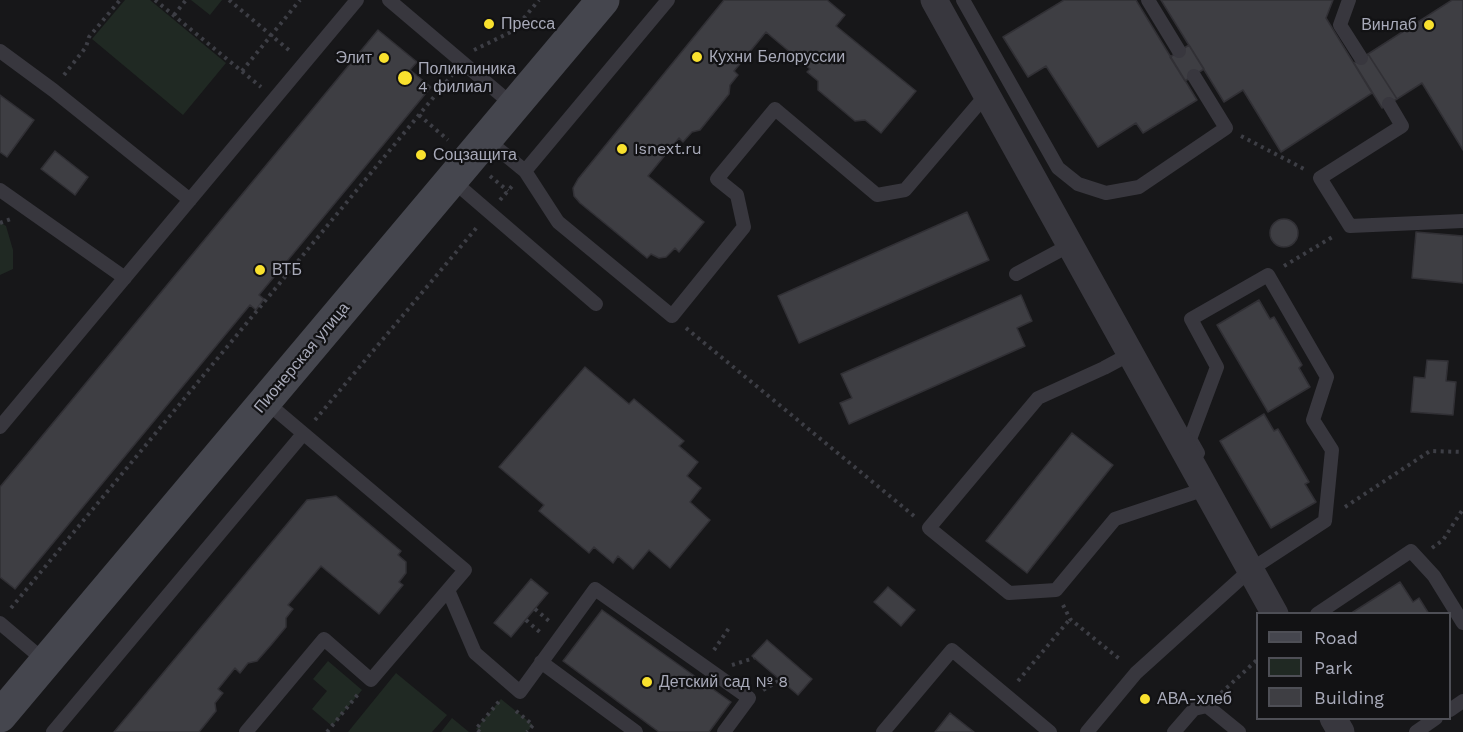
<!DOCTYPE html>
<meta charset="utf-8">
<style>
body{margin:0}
#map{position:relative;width:1463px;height:732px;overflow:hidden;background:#171719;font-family:"Work Sans",sans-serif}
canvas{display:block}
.legend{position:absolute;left:1256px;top:612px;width:195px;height:108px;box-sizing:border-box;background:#121214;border:2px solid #4e4f56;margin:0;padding:8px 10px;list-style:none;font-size:18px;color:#a8aab9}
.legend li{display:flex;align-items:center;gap:12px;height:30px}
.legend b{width:30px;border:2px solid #4e4f56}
</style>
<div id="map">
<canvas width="1463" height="732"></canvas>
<ul class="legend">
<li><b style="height:8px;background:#45464e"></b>Road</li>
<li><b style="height:16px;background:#202923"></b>Park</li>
<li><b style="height:16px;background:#3e3e43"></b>Building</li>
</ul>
</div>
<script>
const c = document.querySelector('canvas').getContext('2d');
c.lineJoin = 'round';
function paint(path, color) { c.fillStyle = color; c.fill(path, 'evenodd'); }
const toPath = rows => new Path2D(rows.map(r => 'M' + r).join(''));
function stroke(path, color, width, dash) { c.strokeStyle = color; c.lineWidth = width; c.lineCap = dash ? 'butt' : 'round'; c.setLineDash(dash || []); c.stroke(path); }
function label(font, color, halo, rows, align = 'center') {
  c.font = font + ' "Work Sans",sans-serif'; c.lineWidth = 4.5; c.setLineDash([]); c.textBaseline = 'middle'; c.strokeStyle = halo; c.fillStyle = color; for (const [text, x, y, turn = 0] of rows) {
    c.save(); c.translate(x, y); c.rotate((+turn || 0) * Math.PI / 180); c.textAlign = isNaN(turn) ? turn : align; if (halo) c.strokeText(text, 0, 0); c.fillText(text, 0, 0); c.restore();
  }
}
paint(toPath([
 [125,0,150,0,226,63,183,115,92,39],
 [191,0,222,0,210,15],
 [0,222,6,226,13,250,13,269,0,275],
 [328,661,362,690,332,726,312,709,327,691,313,679],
 [396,673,447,715,432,732,348,732],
 [501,699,533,725,527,732,480,732,476,729],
 [452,718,469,732,441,732]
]), '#202923');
const building = toPath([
 [724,0,827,0,845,15,836,26,916,91,881,133,865,120,855,121,818,90,818,81,807,72,810,69,766,32,734,71,738,75,730,85,729,94,700,130,692,132,683,142,679,138,648,176,704,222,679,252,675,248,666,257,659,258,651,254,647,258,580,203,574,196,573,188,578,179,724,0],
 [1064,0,1136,0,1197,100,1143,133,1136,123,1098,147,1046,66,1028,77,1003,37,1064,0],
 [1161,0,1333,0,1326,18,1372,93,1281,152,1243,90,1224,102,1161,0],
 [1452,0,1463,0,1463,150,1422,83,1397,99,1368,54,1452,0],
 [378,30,417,62,410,70,431,87,259,295,264,299,256,310,250,305,15,589,0,577,0,487,378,30],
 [1189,45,1204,69,1185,81,1170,57,1189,45],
 [1368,54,1397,99,1382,108,1354,63,1368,54],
 [0,95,34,120,7,157,0,152,0,95],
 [55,151,88,177,75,195,41,169,55,151],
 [967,212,989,260,799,343,778,296,967,212],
 '1270 233a14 14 0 1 1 28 0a14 14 0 1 1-28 0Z',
 [1416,232,1463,236,1463,283,1412,278,1416,232],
 [1021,295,1032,321,1017,328,1025,346,849,424,840,403,852,398,841,374,1021,295],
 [1259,300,1270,319,1274,317,1302,365,1299,368,1310,387,1268,412,1217,325,1259,300],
 [1427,360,1448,361,1446,381,1456,382,1453,415,1411,412,1414,377,1425,378,1427,360],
 [585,367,629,404,634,399,684,441,679,446,698,462,687,476,701,488,690,502,710,520,670,568,649,550,633,569,618,556,613,563,594,547,589,553,539,511,544,505,499,467,585,367],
 [1264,414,1274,431,1278,429,1309,482,1305,484,1316,502,1271,528,1220,441,1264,414],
 [1072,433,1113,465,1027,573,986,541,1072,433],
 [336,496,401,551,398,555,406,562,406,573,399,582,403,585,379,614,321,566,288,605,293,609,286,618,286,627,271,645,257,661,248,663,240,673,235,668,218,689,223,693,215,703,216,711,199,732,114,732,307,500,336,496],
 [531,579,548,593,511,637,494,623,531,579],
 [1400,582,1413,602,1419,598,1429,614,1350,614,1400,582],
 [888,587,915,610,901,626,874,602,888,587],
 [602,610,731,702,709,732,659,732,563,661,602,610],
 [767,640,812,679,798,695,752,656,767,640],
 [950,713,974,732,935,732,950,713]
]);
paint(building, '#3e3e43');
stroke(building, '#313035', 1.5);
stroke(toPath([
 [155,0,261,87],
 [229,0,290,51],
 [174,15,186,0],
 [474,50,513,31,539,0],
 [242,71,300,0],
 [64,75,86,47,89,37,120,0],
 [419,115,448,140],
 [1241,136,1306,170],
 [490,176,508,191],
 [500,200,513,185],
 [0,223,11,219],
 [1284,266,1334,236],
 [686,328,914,516],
 [315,420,478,226],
 [1345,507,1430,451,1463,452],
 [1432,548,1443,540,1463,509],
 [1063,605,1070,619,1122,661],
 [11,608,452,75],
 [535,609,549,621],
 [526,620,542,634],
 [714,650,729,628],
 [732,665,754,658],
 [1018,681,1070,619],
 [763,690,780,680],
 [1221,693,1258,659],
 [516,711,533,725,527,732],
 [327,732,359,693],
 [480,732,476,729,501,699]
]), '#3d3e45', 4, [3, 4.5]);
stroke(toPath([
 [389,0,514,106],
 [963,0,1058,168,1078,184,1106,193,1139,187,1226,128,1194,76],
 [1148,0,1179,51],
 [1349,0,1340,25,1361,58],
 [0,51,53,90,190,200],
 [1389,104,1402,126,1320,178,1350,226,1463,221],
 [486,139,525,171,558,222,672,316,744,227,737,195,717,179,775,109,877,195,905,190,986,95],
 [525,171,668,0],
 [452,180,596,304],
 [0,190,125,278],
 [1016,274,1070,245],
 [1130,354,1104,368,1038,398,929,528,1009,593,1056,590,1115,519,1205,489],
 [0,427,357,0],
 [448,590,475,653,520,692,595,589,749,698,724,732],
 [1317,614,1411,551,1434,576,1463,623],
 [0,623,46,662],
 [541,662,636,732],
 [1450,710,1463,701],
 [53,732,303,434],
 [246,732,324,639,371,680,465,570,265,401],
 [883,732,952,650,1050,732],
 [1087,732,1136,673,1250,570,1325,521,1332,450,1313,420,1327,377,1268,275,1191,319,1217,367,1190,439,1198,453],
 [1174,732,1194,709,1207,706,1239,732],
 [1416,732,1436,718]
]), '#38373e', 14);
stroke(toPath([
 [934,0,1275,614],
 [1333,718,1341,732]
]), '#38373e', 27);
stroke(toPath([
 [0,716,603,0]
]), '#45464e', 33);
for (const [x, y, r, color] of [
 [489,24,6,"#f9e12e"],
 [1429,25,6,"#f9e12e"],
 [697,57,6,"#f9e12e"],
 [384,58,6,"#f9e12e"],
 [405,78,8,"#f9e12e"],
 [622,149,6,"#f9e12e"],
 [421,155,6,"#f9e12e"],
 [260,270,6,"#f9e12e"],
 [647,682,6,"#f9e12e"],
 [1145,699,6,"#f9e12e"]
]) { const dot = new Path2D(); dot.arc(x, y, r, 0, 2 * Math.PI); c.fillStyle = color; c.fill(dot); stroke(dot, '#121214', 2); }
label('16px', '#a8aab9', '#121214', [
 ["Пресса",501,24],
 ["Винлаб",1417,25,"right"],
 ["Кухни Белоруссии",709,57],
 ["Элит",372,58,"right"],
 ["Поликлиника",418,69],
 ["4 филиал",418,87],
 ["Isnext.ru",634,149],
 ["Соцзащита",433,155],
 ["ВТБ",272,270],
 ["Детский сад № 8",659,682],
 ["АВА-хлеб",1157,699]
], 'left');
label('16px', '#a8aab9', '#121214', [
 ["Пионерская улица",302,358,-50]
]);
</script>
